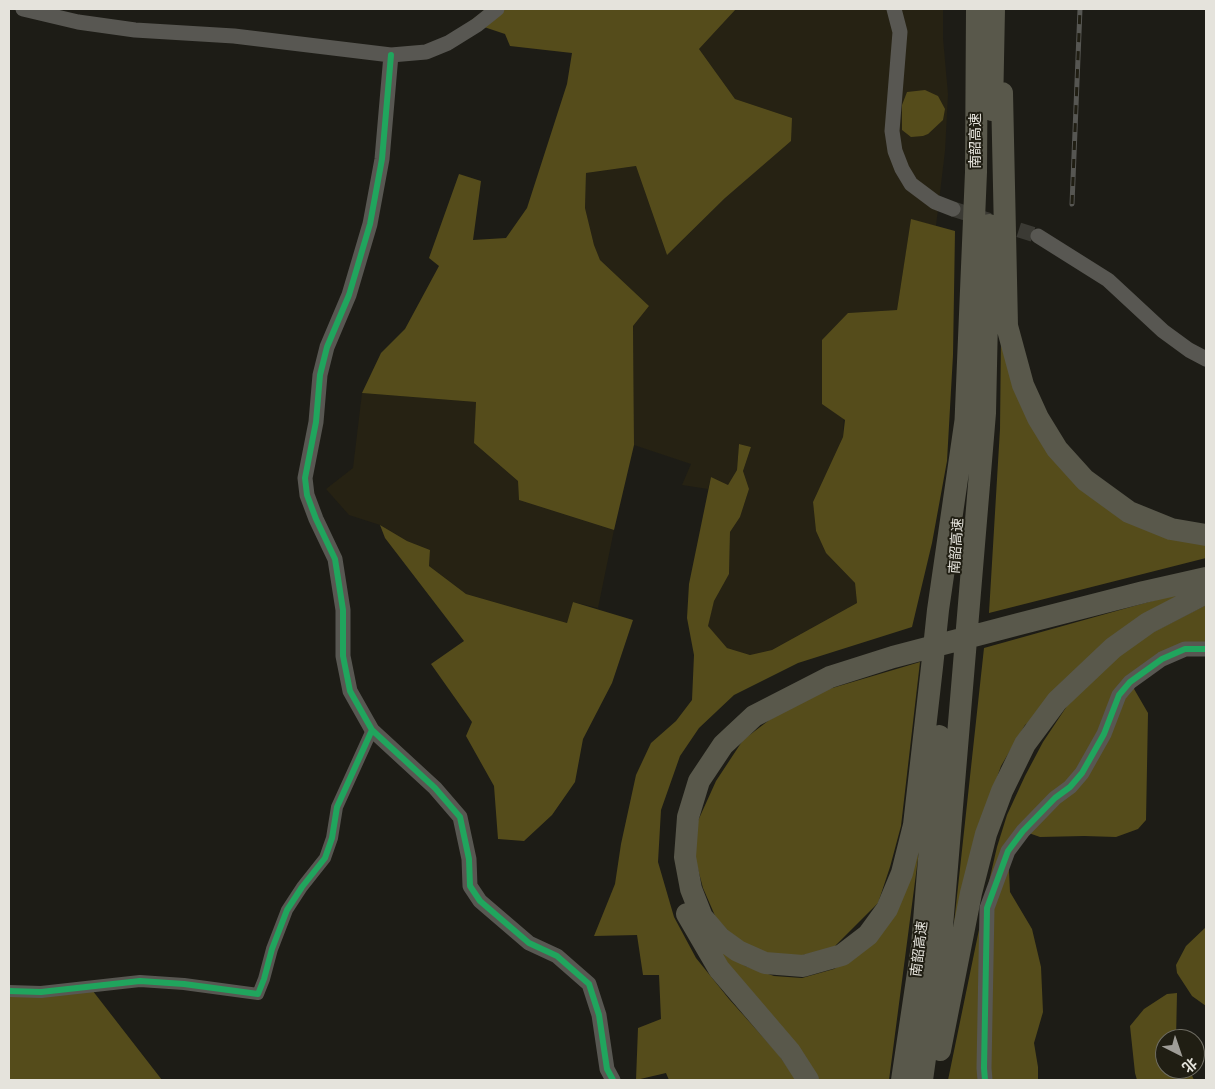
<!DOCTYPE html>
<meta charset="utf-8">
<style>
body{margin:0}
#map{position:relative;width:1215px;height:1089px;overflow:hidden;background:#1d1c16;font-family:"Times New Roman","Noto Sans SC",serif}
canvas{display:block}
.frame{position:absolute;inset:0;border:10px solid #e5e3dc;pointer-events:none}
.north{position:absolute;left:1155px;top:1029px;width:50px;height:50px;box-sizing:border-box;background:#201e13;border:1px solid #6f6d63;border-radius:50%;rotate:139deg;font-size:14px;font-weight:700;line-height:20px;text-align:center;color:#e5e3dc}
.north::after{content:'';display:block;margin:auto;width:18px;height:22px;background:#9f9d97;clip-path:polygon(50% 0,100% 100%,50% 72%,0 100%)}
</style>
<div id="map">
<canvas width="1215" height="1089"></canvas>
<div class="frame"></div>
<div class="north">北</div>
</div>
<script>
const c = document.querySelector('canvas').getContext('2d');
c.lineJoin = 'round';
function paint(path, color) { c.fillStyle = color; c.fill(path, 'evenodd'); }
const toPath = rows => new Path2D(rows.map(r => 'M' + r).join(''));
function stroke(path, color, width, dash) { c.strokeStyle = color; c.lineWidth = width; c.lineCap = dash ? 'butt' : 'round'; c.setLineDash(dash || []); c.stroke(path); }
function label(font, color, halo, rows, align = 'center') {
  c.font = font + ' "Times New Roman","Noto Sans SC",serif'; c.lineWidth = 4; c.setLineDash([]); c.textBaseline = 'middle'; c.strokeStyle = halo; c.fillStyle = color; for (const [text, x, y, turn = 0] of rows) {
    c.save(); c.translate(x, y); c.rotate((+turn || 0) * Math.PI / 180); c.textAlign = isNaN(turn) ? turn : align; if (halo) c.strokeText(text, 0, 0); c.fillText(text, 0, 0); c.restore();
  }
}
paint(toPath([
 [736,9,943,9,943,38,948,94,945,151,936,226,911,220,897,310,848,313,843,437,813,502,816,531,826,553,855,583,857,603,772,650,750,655,727,648,707,626,714,601,729,574,730,532,740,517,749,489,743,471,751,447,739,444,737,470,728,485,711,477,708,489,682,485,691,464,634,445,633,326,649,306,600,260,594,245,585,208,586,173,636,166,667,255,725,198,792,118,735,99,699,49],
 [362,393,476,402,474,443,518,481,519,500,614,530,598,608,573,602,567,623,466,594,429,566,430,550,407,541,380,525,349,515,326,489,353,468]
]), '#262213');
paint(toPath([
 [486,9,736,9,699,49,735,99,792,118,791,141,725,198,667,255,636,166,586,173,585,208,594,245,600,260,649,306,633,326,634,445,614,530,519,500,518,481,474,443,476,402,362,393,381,353,405,329,439,266,429,258,459,174,481,181,473,240,506,238,527,208,567,84,572,53,510,46,505,34,469,22],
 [925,90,938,96,945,109,943,120,928,134,923,136,911,137,902,130,902,105,907,92],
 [911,219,955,231,953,355,947,461,932,543,912,627,798,663,734,695,699,728,680,756,661,810,658,862,674,917,696,958,729,999,779,1055,796,1080,669,1080,666,1073,636,1080,638,1028,661,1019,659,975,643,975,637,935,594,936,615,884,621,844,636,775,651,743,676,721,692,700,694,655,687,618,689,584,711,477,728,485,737,470,739,444,751,447,743,471,749,489,740,517,730,532,729,574,714,601,708,626,727,648,750,655,772,650,857,603,855,583,826,553,816,531,813,502,843,437,845,420,822,404,822,340,848,313,897,310],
 [1001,337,1085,492,1206,542,1206,558,989,613,1000,429],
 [380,525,407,541,430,550,429,566,466,594,567,623,573,602,633,620,612,683,583,739,575,782,552,815,524,841,498,839,494,786,466,736,472,722,431,664,464,641,385,538],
 [1202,587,1025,725,1001,766,978,832,951,951,984,648],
 [1206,605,1206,649,1185,649,1130,682,1148,713,1146,820,1138,829,1116,837,1084,836,1040,837,1023,831,1008,851,1010,892,1032,929,1041,967,1043,1012,1034,1043,1038,1067,1038,1080,948,1080,988,886,997,847,1007,815,1025,776,1043,742,1075,694,1124,647],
 [920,662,901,826,890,867,878,903,832,949,798,956,777,956,751,949,732,935,716,918,703,888,695,858,697,823,716,781,743,740,785,708,829,689],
 [922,828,889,1080,817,1080,724,962,722,949,745,966,774,976,802,978,834,969,861,953],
 [1206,927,1206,1006,1192,996,1177,973,1176,965,1186,946],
 [89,986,162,1080,9,1080,9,991],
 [1177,993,1176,1039,1165,1039,1165,1069,1189,1069,1194,1080,1137,1080,1135,1073,1130,1026,1144,1009,1167,994]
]), '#554c1b');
stroke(toPath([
 [953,209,1038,236]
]), '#3b3a34', 15, [15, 8]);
stroke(toPath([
 [9,991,41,992,140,981,184,984,258,994,264,979,272,949,287,910,302,887,325,858,332,838,337,807,372,730]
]), '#585752', 12);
stroke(toPath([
 [23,9,78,22,135,30,234,36,391,55,426,52,448,43,477,25,497,9],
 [894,9,900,32,892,131,895,151,902,169,911,184,935,202,953,209],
 [391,55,382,159,370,224,349,295,327,347,320,375,316,422,305,478,307,495,316,519,335,559,343,610,343,656,350,691,372,730,435,788,460,817,469,859,470,886,480,901,529,943,557,956,589,984,599,1015,607,1069,613,1080],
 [1038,236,1108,280,1163,331,1189,350,1206,359],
 [985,1080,984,1068,987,908,1008,851,1023,831,1055,798,1070,787,1082,773,1104,734,1119,695,1130,682,1162,659,1185,649,1206,649]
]), '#585752', 15);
stroke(toPath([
 [1002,93,1007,326,1023,385,1038,418,1057,449,1085,480,1129,512,1171,529,1206,535],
 [992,110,994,9],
 [966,417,938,610,932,667,914,825,902,873,887,909,868,935,842,955,803,966,765,963,738,951,720,938,702,917,691,889,685,857,688,817,699,781,723,745,754,716,830,677,893,657,1019,624,1144,592,1206,578],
 [965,433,976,172,977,9],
 [687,914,719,969,790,1052,808,1080],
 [940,1050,971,893,986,834,1002,791,1025,744,1057,701,1113,648,1148,623,1206,593],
 [902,1080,922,946,939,736],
 [922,1080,940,950,985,413,989,225]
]), '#59584b', 22);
const rail = toPath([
 [1072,204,1080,9]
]);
stroke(rail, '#565652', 5);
stroke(rail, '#201e13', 3, [9]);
stroke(toPath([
 [391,55,382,159,370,224,349,295,327,347,320,375,316,422,305,478,307,495,316,519,335,559,343,610,343,656,350,691,372,730,435,788,460,817,469,859,470,886,480,901,529,943,557,956,589,984,599,1015,607,1069,613,1080],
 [9,991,41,992,140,981,184,984,258,994,264,979,272,949,287,910,302,887,325,858,332,838,337,807,372,730],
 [985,1080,984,1068,987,908,1008,851,1023,831,1055,798,1070,787,1082,773,1104,734,1119,695,1130,682,1162,659,1185,649,1206,649]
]), '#20a55d', 6);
label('14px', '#e5e3dc', '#201e13', [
 ["南韶高速",976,141,-90],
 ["南韶高速",957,546,-86],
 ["南韶高速",920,949,-83]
]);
</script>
